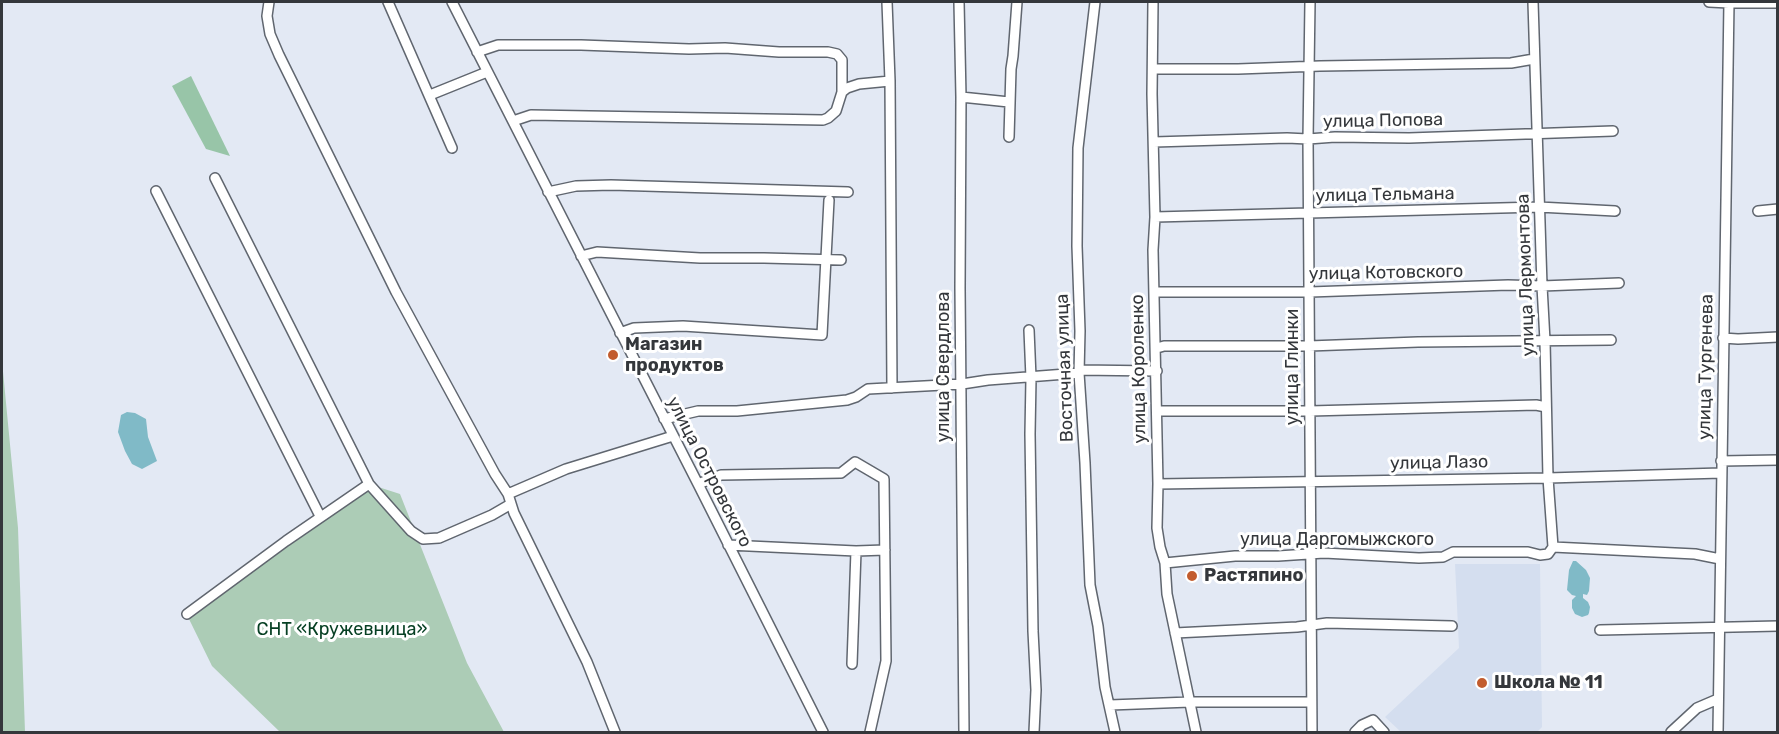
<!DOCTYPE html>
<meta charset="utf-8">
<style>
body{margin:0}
#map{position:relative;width:1779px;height:734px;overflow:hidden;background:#e3e9f4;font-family:Rubik,sans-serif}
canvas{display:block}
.frame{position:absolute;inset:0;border:3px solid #34373b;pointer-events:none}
</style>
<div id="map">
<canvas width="1779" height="734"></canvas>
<div class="frame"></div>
</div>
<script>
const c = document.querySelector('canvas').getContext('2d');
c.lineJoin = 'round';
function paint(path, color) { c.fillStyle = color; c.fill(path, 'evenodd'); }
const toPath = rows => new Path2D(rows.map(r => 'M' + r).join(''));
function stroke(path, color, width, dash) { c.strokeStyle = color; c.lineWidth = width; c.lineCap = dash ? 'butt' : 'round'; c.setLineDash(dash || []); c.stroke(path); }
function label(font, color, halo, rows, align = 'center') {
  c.font = font + ' Rubik,sans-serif'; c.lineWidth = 6; c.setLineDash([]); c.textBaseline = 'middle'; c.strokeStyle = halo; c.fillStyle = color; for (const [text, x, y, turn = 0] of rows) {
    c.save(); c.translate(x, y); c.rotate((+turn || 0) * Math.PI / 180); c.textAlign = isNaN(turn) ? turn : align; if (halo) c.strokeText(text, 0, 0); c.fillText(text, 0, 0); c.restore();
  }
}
paint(toPath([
 [1455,564,1540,564,1542,727,1537,732,1401,732,1385,717,1459,648]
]), '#d4deef');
paint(toPath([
 [2,361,18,528,25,732,2,732],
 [369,484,400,494,467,663,504,732,280,732,212,666,189,619,270,554]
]), '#acccb6');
paint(toPath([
 [191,76,230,156,206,149,172,86]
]), '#98c5a8');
paint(toPath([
 [127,412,135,413,146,419,148,437,157,461,142,469,132,464,125,451,118,432,121,415],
 [1573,561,1576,561,1586,570,1590,578,1589,591,1587,595,1583,594,1583,598,1588,602,1590,607,1589,613,1588,615,1582,617,1575,614,1572,608,1572,600,1576,596,1572,595,1567,590,1569,570]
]), '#80bac7');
const minor = toPath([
 [269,2,267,16,270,34,279,55,396,292,495,474,508,494,514,513,587,662,615,732],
 [388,2,452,148],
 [452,2,698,484,823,732],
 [887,2,890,81,892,388],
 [959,2,961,97,960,288,964,732],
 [1095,2,1078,148,1077,246,1080,331,1079,373,1085,463,1090,585,1098,626,1105,687,1115,732],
 [1153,2,1152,94,1155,217,1153,250,1158,484,1157,528,1160,547,1165,563,1167,594,1196,732],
 [1310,2,1308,139,1312,732],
 [1533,2,1542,286,1545,341,1548,478,1553,547],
 [1709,2,1729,3,1778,3],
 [477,52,498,45,581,45,689,49,725,48,779,52,828,52,837,54,842,60,842,92,847,88,859,84,890,81],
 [1153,69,1238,69,1320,66,1511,63,1534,59],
 [430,95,487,72],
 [961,97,1009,102],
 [513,121,531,115,823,120,828,118,836,111,842,92],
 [1009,137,1011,69,1013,56,1017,2],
 [1154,142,1287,138,1308,139,1335,137,1409,138,1613,131],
 [215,178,369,484,411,531,423,539,439,538,492,515,511,504],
 [156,191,320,516],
 [548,192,576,186,611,185,848,192],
 [1758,211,1778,209],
 [1155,217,1539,207,1615,211],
 [581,256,597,252,700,258,764,258,841,260],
 [1155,292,1310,292,1508,285,1542,286,1619,283],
 [1029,330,1031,378,1030,434,1033,631,1036,690,1034,732],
 [620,333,634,328,683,326,822,335,829,200],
 [1723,338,1738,339,1778,337],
 [1157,348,1164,346,1309,346,1418,342,1611,340],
 [1079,370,1157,371],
 [1157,411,1310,411,1536,405,1546,407],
 [664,419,698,411,737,411,847,400,856,397,868,389,962,384,988,380,1079,373],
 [1721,461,1778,460],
 [698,484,721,475,841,473,855,462,884,479,886,661,870,732],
 [1158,484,1548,478,1721,473],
 [508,494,566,469,673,436],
 [728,545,856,551,885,550],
 [1165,563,1235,556,1278,556,1324,553,1419,558,1443,557,1453,552,1528,552,1540,555,1548,554,1553,547,1695,554,1720,559],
 [187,614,286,541,369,484],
 [1600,630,1778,626],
 [1175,633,1297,627,1327,623,1452,626],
 [852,664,856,551],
 [1110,705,1190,702,1311,702],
 [1355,732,1362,725,1373,720,1384,732],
 [1671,732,1697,708,1718,699],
 [1718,732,1729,2]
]);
stroke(minor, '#60666f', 12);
stroke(minor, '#fff', 9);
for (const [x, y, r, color] of [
 [613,355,6,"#c25c2e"],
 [1192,576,6,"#c25c2e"],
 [1482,683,6,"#c25c2e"]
]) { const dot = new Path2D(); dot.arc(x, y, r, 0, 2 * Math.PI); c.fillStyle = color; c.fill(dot); stroke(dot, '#fff', 2); }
label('18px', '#34373b', '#fff', [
 ["улица Попова",1383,121,-1],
 ["улица Тельмана",1385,195,-1],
 ["улица Котовского",1386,273,-1],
 ["улица Лермонтова",1526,275,-92],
 ["улица Свердлова",944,367,-90],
 ["улица Глинки",1293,367,-90],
 ["улица Тургенева",1706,367,-89],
 ["Восточная улица",1065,368,-92],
 ["улица Короленко",1139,369,-91],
 ["улица Лазо",1439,463,-1],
 ["улица Островского",709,472,63],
 ["улица Даргомыжского",1337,540]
]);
label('bold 18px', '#34373b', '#fff', [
 ["Магазин",625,345],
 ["продуктов",625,366],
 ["Растяпино",1204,576],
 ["Школа № 11",1494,683]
], 'left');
label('18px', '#074024', '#fff', [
 ["СНТ «Кружевница»",342,630]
]);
</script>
